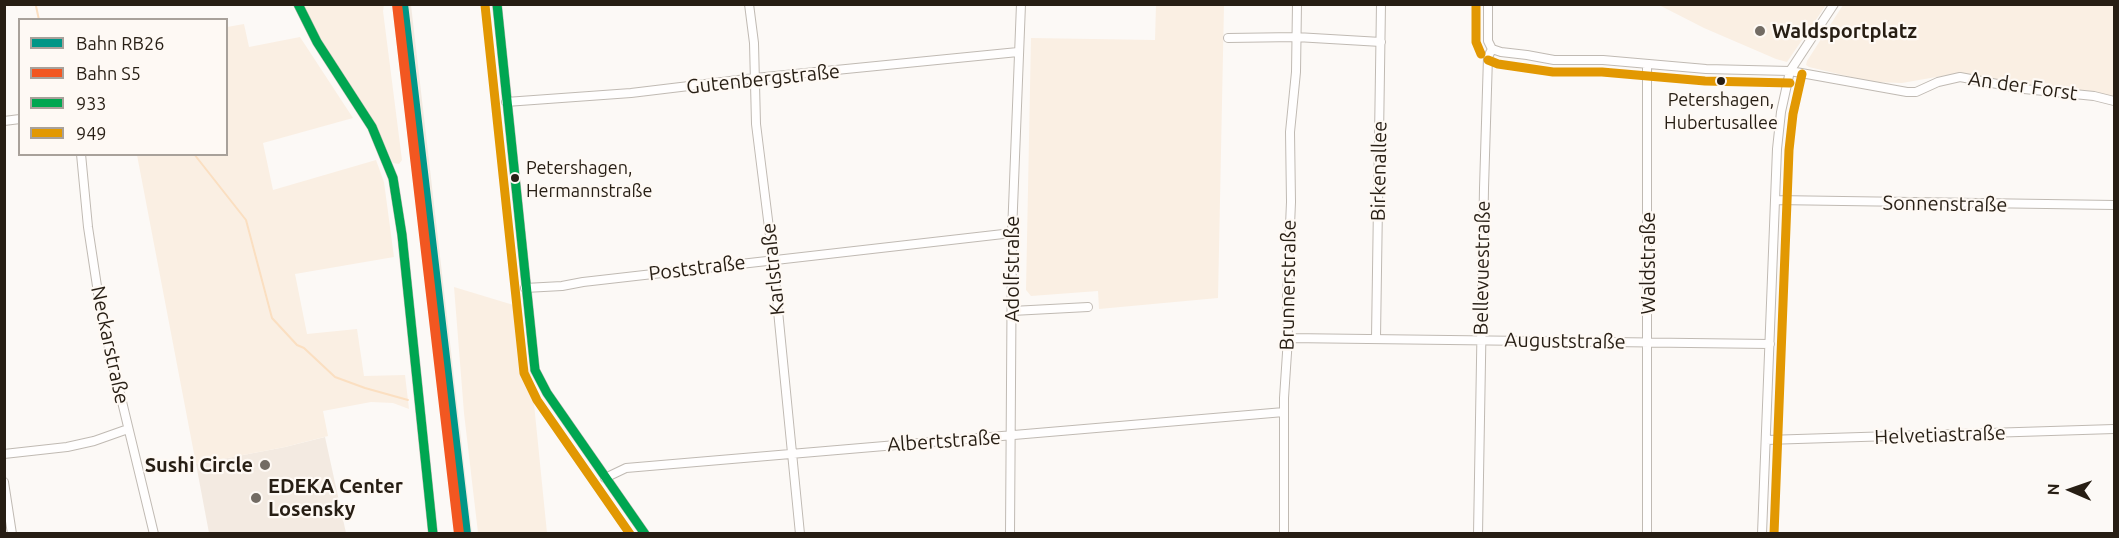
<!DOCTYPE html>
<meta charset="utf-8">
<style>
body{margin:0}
#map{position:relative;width:2119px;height:538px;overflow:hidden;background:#fcf9f6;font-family:Ubuntu,sans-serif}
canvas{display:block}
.frame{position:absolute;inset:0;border:6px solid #271e14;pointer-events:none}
.legend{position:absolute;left:18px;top:18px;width:210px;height:138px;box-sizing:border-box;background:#fef9f4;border:2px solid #a8a19a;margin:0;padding:8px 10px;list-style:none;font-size:18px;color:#271e14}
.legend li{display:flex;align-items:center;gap:12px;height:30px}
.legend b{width:30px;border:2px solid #a8a19a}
.north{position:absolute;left:2041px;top:460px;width:60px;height:60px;-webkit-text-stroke:4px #fef9f4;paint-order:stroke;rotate:272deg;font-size:16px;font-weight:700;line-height:24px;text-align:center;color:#271e14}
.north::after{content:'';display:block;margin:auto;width:21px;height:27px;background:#271e14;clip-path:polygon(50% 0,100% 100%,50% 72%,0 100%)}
</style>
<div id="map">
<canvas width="2119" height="538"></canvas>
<div class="frame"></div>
<ul class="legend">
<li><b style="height:8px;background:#009686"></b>Bahn RB26</li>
<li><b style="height:8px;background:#f25721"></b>Bahn S5</li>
<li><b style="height:8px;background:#00a651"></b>933</li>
<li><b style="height:8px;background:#e29802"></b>949</li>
</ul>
<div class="north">N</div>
</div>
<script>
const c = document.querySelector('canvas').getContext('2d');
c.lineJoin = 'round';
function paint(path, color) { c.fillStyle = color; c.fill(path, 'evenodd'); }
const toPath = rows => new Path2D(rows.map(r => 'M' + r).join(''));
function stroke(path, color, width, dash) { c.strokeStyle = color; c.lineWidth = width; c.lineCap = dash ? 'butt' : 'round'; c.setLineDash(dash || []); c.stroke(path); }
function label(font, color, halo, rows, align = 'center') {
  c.font = font + ' Ubuntu,sans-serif'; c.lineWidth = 4.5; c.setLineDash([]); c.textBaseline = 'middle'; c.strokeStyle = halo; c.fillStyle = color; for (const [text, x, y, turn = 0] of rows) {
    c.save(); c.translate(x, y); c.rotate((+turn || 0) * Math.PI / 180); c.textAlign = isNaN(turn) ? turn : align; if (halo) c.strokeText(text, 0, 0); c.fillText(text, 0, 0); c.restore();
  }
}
paint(toPath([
 [392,5,411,5,472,533,455,533],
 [325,437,346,533,209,533,196,464,285,447]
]), '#f3eae1');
paint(toPath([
 [302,5,384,5,383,11,402,160,399,164,393,163,378,131,312,25],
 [1156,5,1224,5,1218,298,1099,309,1098,291,1031,296,1026,290,1031,38,1155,40],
 [1659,5,1826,5,1787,62,1776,59,1704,28],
 [1843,5,2114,5,2114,98,1959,73,1902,83,1872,82,1809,67,1806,65,1807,61],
 [244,24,249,47,300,37,353,118,263,143,273,190,376,160,384,182,394,257,295,274,307,334,357,329,364,376,405,375,409,409,393,403,371,402,323,411,328,436,285,447,196,464,137,155,226,154,227,27],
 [454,287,520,307,524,355,531,374,547,533,478,533,464,413]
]), '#faefe3');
stroke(toPath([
 [36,6,39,20],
 [194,154,246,220,272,318,297,345,304,348,335,377,365,388,408,400]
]), '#fbdfc1', 2);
const minor = toPath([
 [298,4,317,42,372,127,393,178,402,235,433,534],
 [497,4,535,370,547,393,645,534],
 [749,4,754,43,756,124,773,260,800,534],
 [1488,4,1488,41,1492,49],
 [1228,38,1296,37,1381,42],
 [1492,49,1501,52,1527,55,1554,60,1603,60,1706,69,1790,71,1907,92,1916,92,1938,82,1960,77,2024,89,2094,96,2114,101],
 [506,102,631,93,755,78,1018,52],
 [4,121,20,119],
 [81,154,88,227,102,319,154,534],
 [1775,200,2114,205],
 [525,288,562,286,583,282,1012,233],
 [1012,311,1088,307],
 [1288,338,1770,344],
 [1376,338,1381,4],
 [1766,440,2114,429],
 [4,454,67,447,94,441,128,429],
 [605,478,626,468,1284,412],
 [4,482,12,534],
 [1010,534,1012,233,1021,4],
 [1284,534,1284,398,1288,338,1287,296,1291,202,1290,132,1296,72,1297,4],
 [1478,534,1484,188,1488,57,1492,49],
 [1647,534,1647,64],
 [1762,534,1777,149,1781,112,1790,71,1834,4]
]);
stroke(minor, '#c0bab3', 10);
stroke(minor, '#fffefe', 8);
stroke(toPath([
 [298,4,317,42,372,127,393,178,402,235,433,534],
 [497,4,535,370,547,393,645,534]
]), '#00a651', 9);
stroke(toPath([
 [1476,4,1476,42,1481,54],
 [485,5,524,373,537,400,630,534],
 [1488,60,1498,64,1553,72,1602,72,1705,81,1790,83],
 [1774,534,1789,150,1793,114,1802,74]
]), '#e29802', 9);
stroke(toPath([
 [403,4,466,534]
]), '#009686', 10);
stroke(toPath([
 [397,4,459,534]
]), '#f25721', 10);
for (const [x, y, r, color] of [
 [1760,31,6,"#726b63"],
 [1721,81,5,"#271e14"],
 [515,178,5,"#271e14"],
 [265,465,6,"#726b63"],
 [256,498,6,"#726b63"]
]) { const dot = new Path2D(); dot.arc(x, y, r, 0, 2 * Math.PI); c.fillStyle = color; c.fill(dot); stroke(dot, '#fef9f4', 2); }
label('18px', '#271e14', '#fef9f4', [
 ["Petershagen,",1721,100],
 ["Hubertusallee",1721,123],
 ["Petershagen,",526,168,"left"],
 ["Hermannstraße",526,191,"left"]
]);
label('bold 20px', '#271e14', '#fef9f4', [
 ["Waldsportplatz",1772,31],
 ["Sushi Circle",253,465,"right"],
 ["EDEKA Center",268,486],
 ["Losensky",268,509]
], 'left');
label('20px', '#271e14', '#fef9f4', [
 ["Gutenbergstraße",763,79,-6],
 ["An der Forst",2023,86,8],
 ["Birkenallee",1379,171,-89],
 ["Sonnenstraße",1945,204,1],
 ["Waldstraße",1648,263,-90],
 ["Poststraße",697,268,-7],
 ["Bellevuestraße",1482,268,-89],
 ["Karlstraße",773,269,-96],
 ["Adolfstraße",1012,269,-90],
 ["Brunnerstraße",1288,285,-89],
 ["Auguststraße",1565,341,1],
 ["Neckarstraße",110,345,78],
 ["Helvetiastraße",1940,435,-2],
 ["Albertstraße",944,441,-4]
]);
</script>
